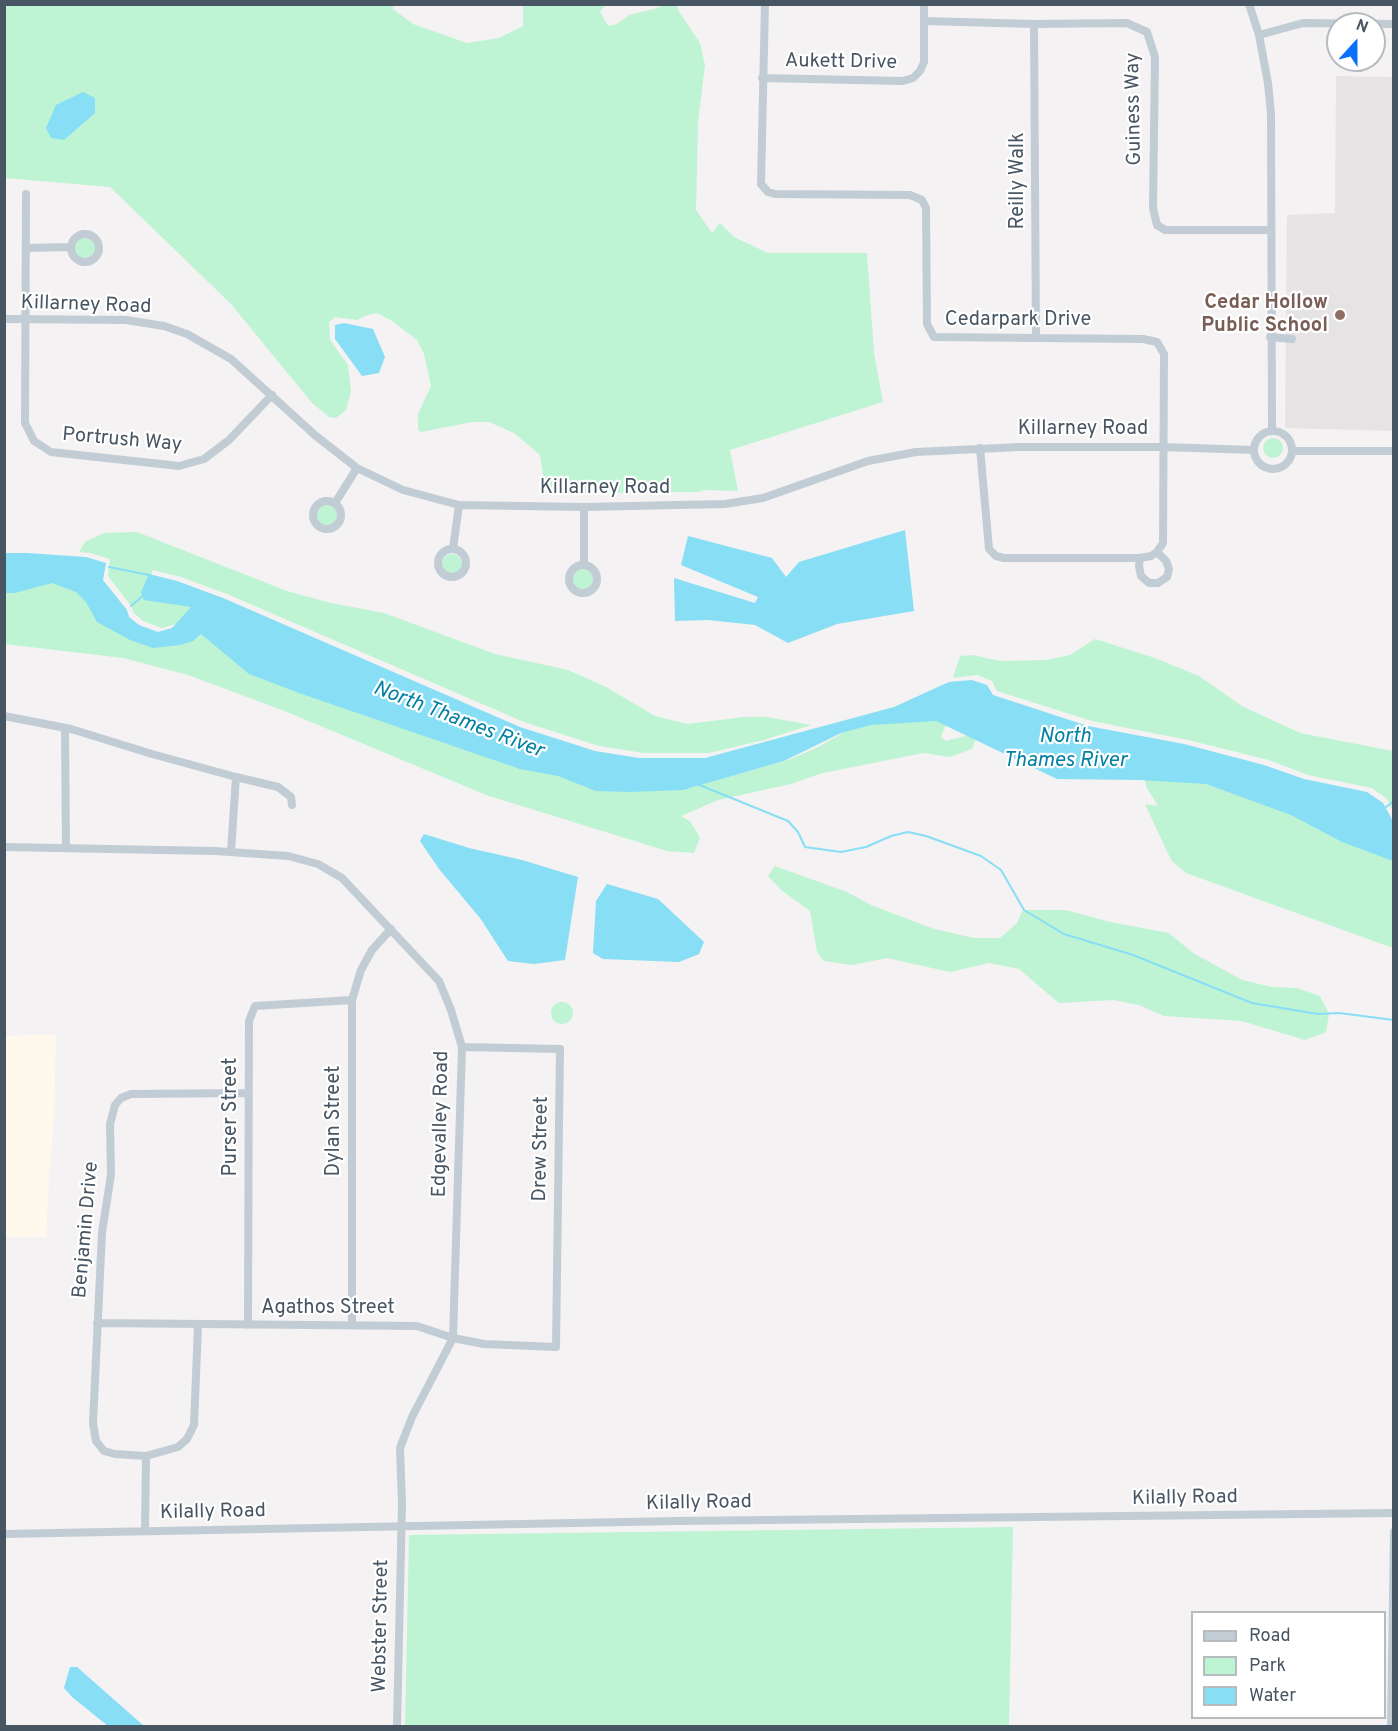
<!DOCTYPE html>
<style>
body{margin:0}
#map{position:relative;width:1398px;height:1731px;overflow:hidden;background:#f4f2f2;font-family:Overpass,sans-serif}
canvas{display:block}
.frame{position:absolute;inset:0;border:6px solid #485562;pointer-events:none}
.legend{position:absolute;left:1191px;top:1611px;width:195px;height:108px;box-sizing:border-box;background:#fff;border:2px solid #b6bbc0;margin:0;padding:8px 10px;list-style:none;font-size:18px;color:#485562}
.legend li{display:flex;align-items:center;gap:12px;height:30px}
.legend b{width:30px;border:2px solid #b6bbc0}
.north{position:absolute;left:1326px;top:12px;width:60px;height:60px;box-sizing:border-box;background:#fff;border:2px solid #b6bbc0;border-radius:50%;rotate:21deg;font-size:16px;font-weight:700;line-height:24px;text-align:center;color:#485562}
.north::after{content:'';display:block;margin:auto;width:21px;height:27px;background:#0971f7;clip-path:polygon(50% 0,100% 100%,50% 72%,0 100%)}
</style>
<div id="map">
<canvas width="1398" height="1731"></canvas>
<div class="frame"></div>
<ul class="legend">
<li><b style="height:8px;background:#c2ccd5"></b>Road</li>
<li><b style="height:16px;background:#bef4d3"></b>Park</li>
<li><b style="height:16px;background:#87def5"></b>Water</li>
</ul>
<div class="north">N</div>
</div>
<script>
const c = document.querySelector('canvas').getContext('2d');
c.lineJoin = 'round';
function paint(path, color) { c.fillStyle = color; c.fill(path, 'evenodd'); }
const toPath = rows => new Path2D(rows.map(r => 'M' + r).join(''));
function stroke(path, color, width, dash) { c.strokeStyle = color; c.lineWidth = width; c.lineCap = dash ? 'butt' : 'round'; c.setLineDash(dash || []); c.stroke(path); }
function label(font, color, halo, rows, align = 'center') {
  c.font = font + ' Overpass,sans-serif'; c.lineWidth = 4.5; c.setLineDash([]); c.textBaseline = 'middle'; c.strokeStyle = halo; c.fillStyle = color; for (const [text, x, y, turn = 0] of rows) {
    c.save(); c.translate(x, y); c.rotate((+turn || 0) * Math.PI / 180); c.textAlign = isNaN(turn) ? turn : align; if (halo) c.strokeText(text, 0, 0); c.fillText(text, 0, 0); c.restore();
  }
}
paint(toPath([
 [56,1034,54,1119,49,1179,46,1237,5,1237,5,1036]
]), '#fef9ec');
paint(toPath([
 [1336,76,1393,77,1393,431,1285,428,1287,215,1335,213]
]), '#e6e3e4');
paint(toPath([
 [4,5,393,5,393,9,413,24,467,43,499,38,523,26,523,5,605,5,600,12,608,26,617,24,629,15,654,9,664,5,677,5,678,10,700,43,705,65,698,122,696,210,712,233,720,223,734,237,768,253,867,253,874,353,883,402,730,450,738,491,704,490,699,492,550,493,544,482,540,455,514,433,489,422,472,422,421,432,418,430,418,414,431,386,424,354,417,340,392,321,377,313,367,315,357,320,335,317,329,322,330,340,348,365,351,391,346,410,336,418,329,417,312,403,231,304,110,187,5,178],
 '75 248a10 10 0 1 1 20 0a10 10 0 1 1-20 0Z',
 '1263 448a10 10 0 1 1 20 0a10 10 0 1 1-20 0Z',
 '317 515a10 10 0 1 1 20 0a10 10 0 1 1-20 0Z',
 [137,532,287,591,331,603,384,613,495,654,568,670,606,687,655,716,687,724,744,717,767,717,811,725,764,740,709,753,644,753,599,746,524,722,227,594,181,577,153,570,151,576,195,603,176,624,162,628,143,621,134,613,131,606,108,576,110,559,90,553,79,552,85,542,104,533],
 '442 564a10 10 0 1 1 20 0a10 10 0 1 1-20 0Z',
 '573 579a10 10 0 1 1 20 0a10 10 0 1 1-20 0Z',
 [56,581,79,589,101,619,184,642,197,638,204,631,633,791,688,788,789,760,818,747,846,731,876,723,939,719,946,724,941,737,946,741,973,734,977,736,972,749,950,757,923,753,823,773,791,784,718,800,681,816,690,821,700,838,694,853,667,851,486,795,282,710,188,675,123,658,5,644,4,590],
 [1095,639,1155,658,1199,676,1242,706,1300,733,1393,751,1393,811,1387,799,1372,788,1308,775,1269,760,1188,740,1092,721,997,691,992,681,977,675,953,678,960,656,972,655,1000,661,1047,660,1070,655],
 [1144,778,1210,782,1230,788,1393,857,1393,948,1186,873,1171,860,1145,804,1158,806,1147,788],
 [775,866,847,892,871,905,934,929,974,938,1000,938,1017,923,1023,910,1066,910,1110,922,1169,933,1193,953,1242,980,1272,987,1297,988,1320,996,1329,1014,1326,1032,1305,1040,1242,1021,1164,1016,1139,1005,1113,1000,1059,1003,1019,969,989,963,950,972,887,958,852,965,824,961,817,952,810,911,781,890,768,876],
 '551 1013a11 11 0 1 1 22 0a11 11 0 1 1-22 0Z',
 [1013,1527,1009,1726,405,1726,409,1535]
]), '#bef4d3');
paint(toPath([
 [83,92,95,98,95,113,64,140,51,138,46,128,56,105],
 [344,323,373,329,385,357,379,373,362,376,335,339,335,325],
 [905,530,914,611,837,624,788,643,755,625,708,620,675,621,674,578,755,603,758,597,681,565,688,536,772,558,786,577,799,562],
 [5,553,27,553,86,557,106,563,103,580,127,610,129,617,139,625,158,632,172,628,191,607,144,600,141,592,149,574,177,581,223,598,520,727,595,751,639,758,705,758,894,707,949,682,972,680,987,685,993,695,1088,726,1184,744,1264,765,1304,779,1367,792,1383,803,1393,821,1393,861,1342,842,1291,815,1206,784,1140,780,1057,779,936,721,871,725,841,733,784,761,683,790,629,792,596,791,558,776,520,769,299,693,249,674,201,634,193,641,180,645,153,648,130,640,97,622,86,602,76,592,52,583,15,593,5,593],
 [424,834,469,848,522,860,578,877,565,960,534,964,508,961,480,918,439,869,420,841],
 [607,884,658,899,704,942,699,954,679,962,603,959,593,953,596,901],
 [70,1667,77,1667,144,1726,108,1726,72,1697,64,1688]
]), '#87def5');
stroke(toPath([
 [109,567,149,575],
 [131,606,145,594],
 [697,784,788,821,798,832,805,847,841,852,866,847,891,836,908,832,926,836,981,856,1001,870,1024,910,1064,934,1133,955,1252,1003,1318,1014,1339,1013,1394,1020],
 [1386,807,1394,801]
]), '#87def5', 2);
stroke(toPath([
 [765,4,761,184,768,192,775,194,910,195,922,200,926,208,927,324,934,337,1143,339,1157,342,1164,354,1163,543,1157,552,1151,556,1140,558,1004,558,996,556,989,549,980,448],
 [1249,4,1259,35,1268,83,1271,114,1272,431],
 [924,21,1034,24,1127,23,1147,32,1155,57,1153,208,1157,225,1165,230,1270,230],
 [1034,24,1036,338],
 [1259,35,1303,23,1394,24],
 [762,78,903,81,913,78,920,71,924,62,924,4],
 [26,194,25,423,34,441,51,452,179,466,204,459,229,440,272,395],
 '71 248a14 14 0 1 1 28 0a14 14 0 1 1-28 0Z',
 [26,248,70,247],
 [4,319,126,320,164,326,187,334,231,359,316,436,357,468,403,490,459,505,584,507,725,504,763,498,868,461,916,452,1020,447,1162,447,1254,450],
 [1270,337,1292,339],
 '1254 450a19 19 0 1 1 38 0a19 19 0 1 1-38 0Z',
 [1293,451,1394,451],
 '313 515a14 14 0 1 1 28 0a14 14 0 1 1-28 0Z',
 [335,503,357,468],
 [584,507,584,564],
 '438 563a14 14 0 1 1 28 0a14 14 0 1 1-28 0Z',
 [453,549,459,505],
 [1140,558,1139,566,1141,576,1149,583,1158,583,1167,577,1169,569,1166,561,1157,552],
 '569 579a14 14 0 1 1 28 0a14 14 0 1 1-28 0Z',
 [4,716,71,729,152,754,236,777,231,852],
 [65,728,66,848],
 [236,777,278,787,291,797,292,805],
 [4,847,215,851,288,856,318,864,342,878,439,981,451,1010,462,1047,453,1338,412,1417,400,1448,402,1505,397,1726],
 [97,1323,417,1326,453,1338,484,1344,556,1347,560,1049,462,1047],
 [352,1324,352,1000,361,970,372,950,391,929],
 [198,1325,194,1425,187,1439,178,1447,146,1456,115,1454,104,1451,96,1441,93,1423,102,1232,111,1175,110,1124,115,1105,121,1098,131,1094,249,1093],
 [248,1325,249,1021,255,1006,352,1000],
 [145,1531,146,1456],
 [4,1534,677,1521,1394,1513],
 [1391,1726,1394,1532]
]), '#c2ccd5', 8);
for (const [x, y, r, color] of [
 [1340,315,6,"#8d6e63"]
]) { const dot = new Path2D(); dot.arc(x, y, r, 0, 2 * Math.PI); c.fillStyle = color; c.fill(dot); stroke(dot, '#fff', 2); }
label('20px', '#485562', '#fff', [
 ["Aukett Drive",841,63,1],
 ["Guiness Way",1135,109,-91],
 ["Reilly Walk",1019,181,-90],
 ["Killarney Road",86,306,2],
 ["Cedarpark Drive",1018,321],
 ["Killarney Road",1083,430],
 ["Portrush Way",122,441,5],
 ["Killarney Road",605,489],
 ["Purser Street",232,1117,-90],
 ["Dylan Street",335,1121,-90],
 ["Edgevalley Road",442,1124,-89],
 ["Drew Street",542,1149,-89],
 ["Benjamin Drive",87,1230,-85],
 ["Agathos Street",328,1309],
 ["Kilally Road",1185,1499,-1],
 ["Kilally Road",699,1504,-1],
 ["Kilally Road",213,1513,-1],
 ["Webster Street",382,1626,-89]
]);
label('bold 20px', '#785e54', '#fff', [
 ["Cedar Hollow",1328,304],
 ["Public School",1328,327]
], 'right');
label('italic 21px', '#0381a2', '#fff', [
 ["North Thames River",458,721,21],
 ["North",1065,738],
 ["Thames River",1065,762]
]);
</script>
